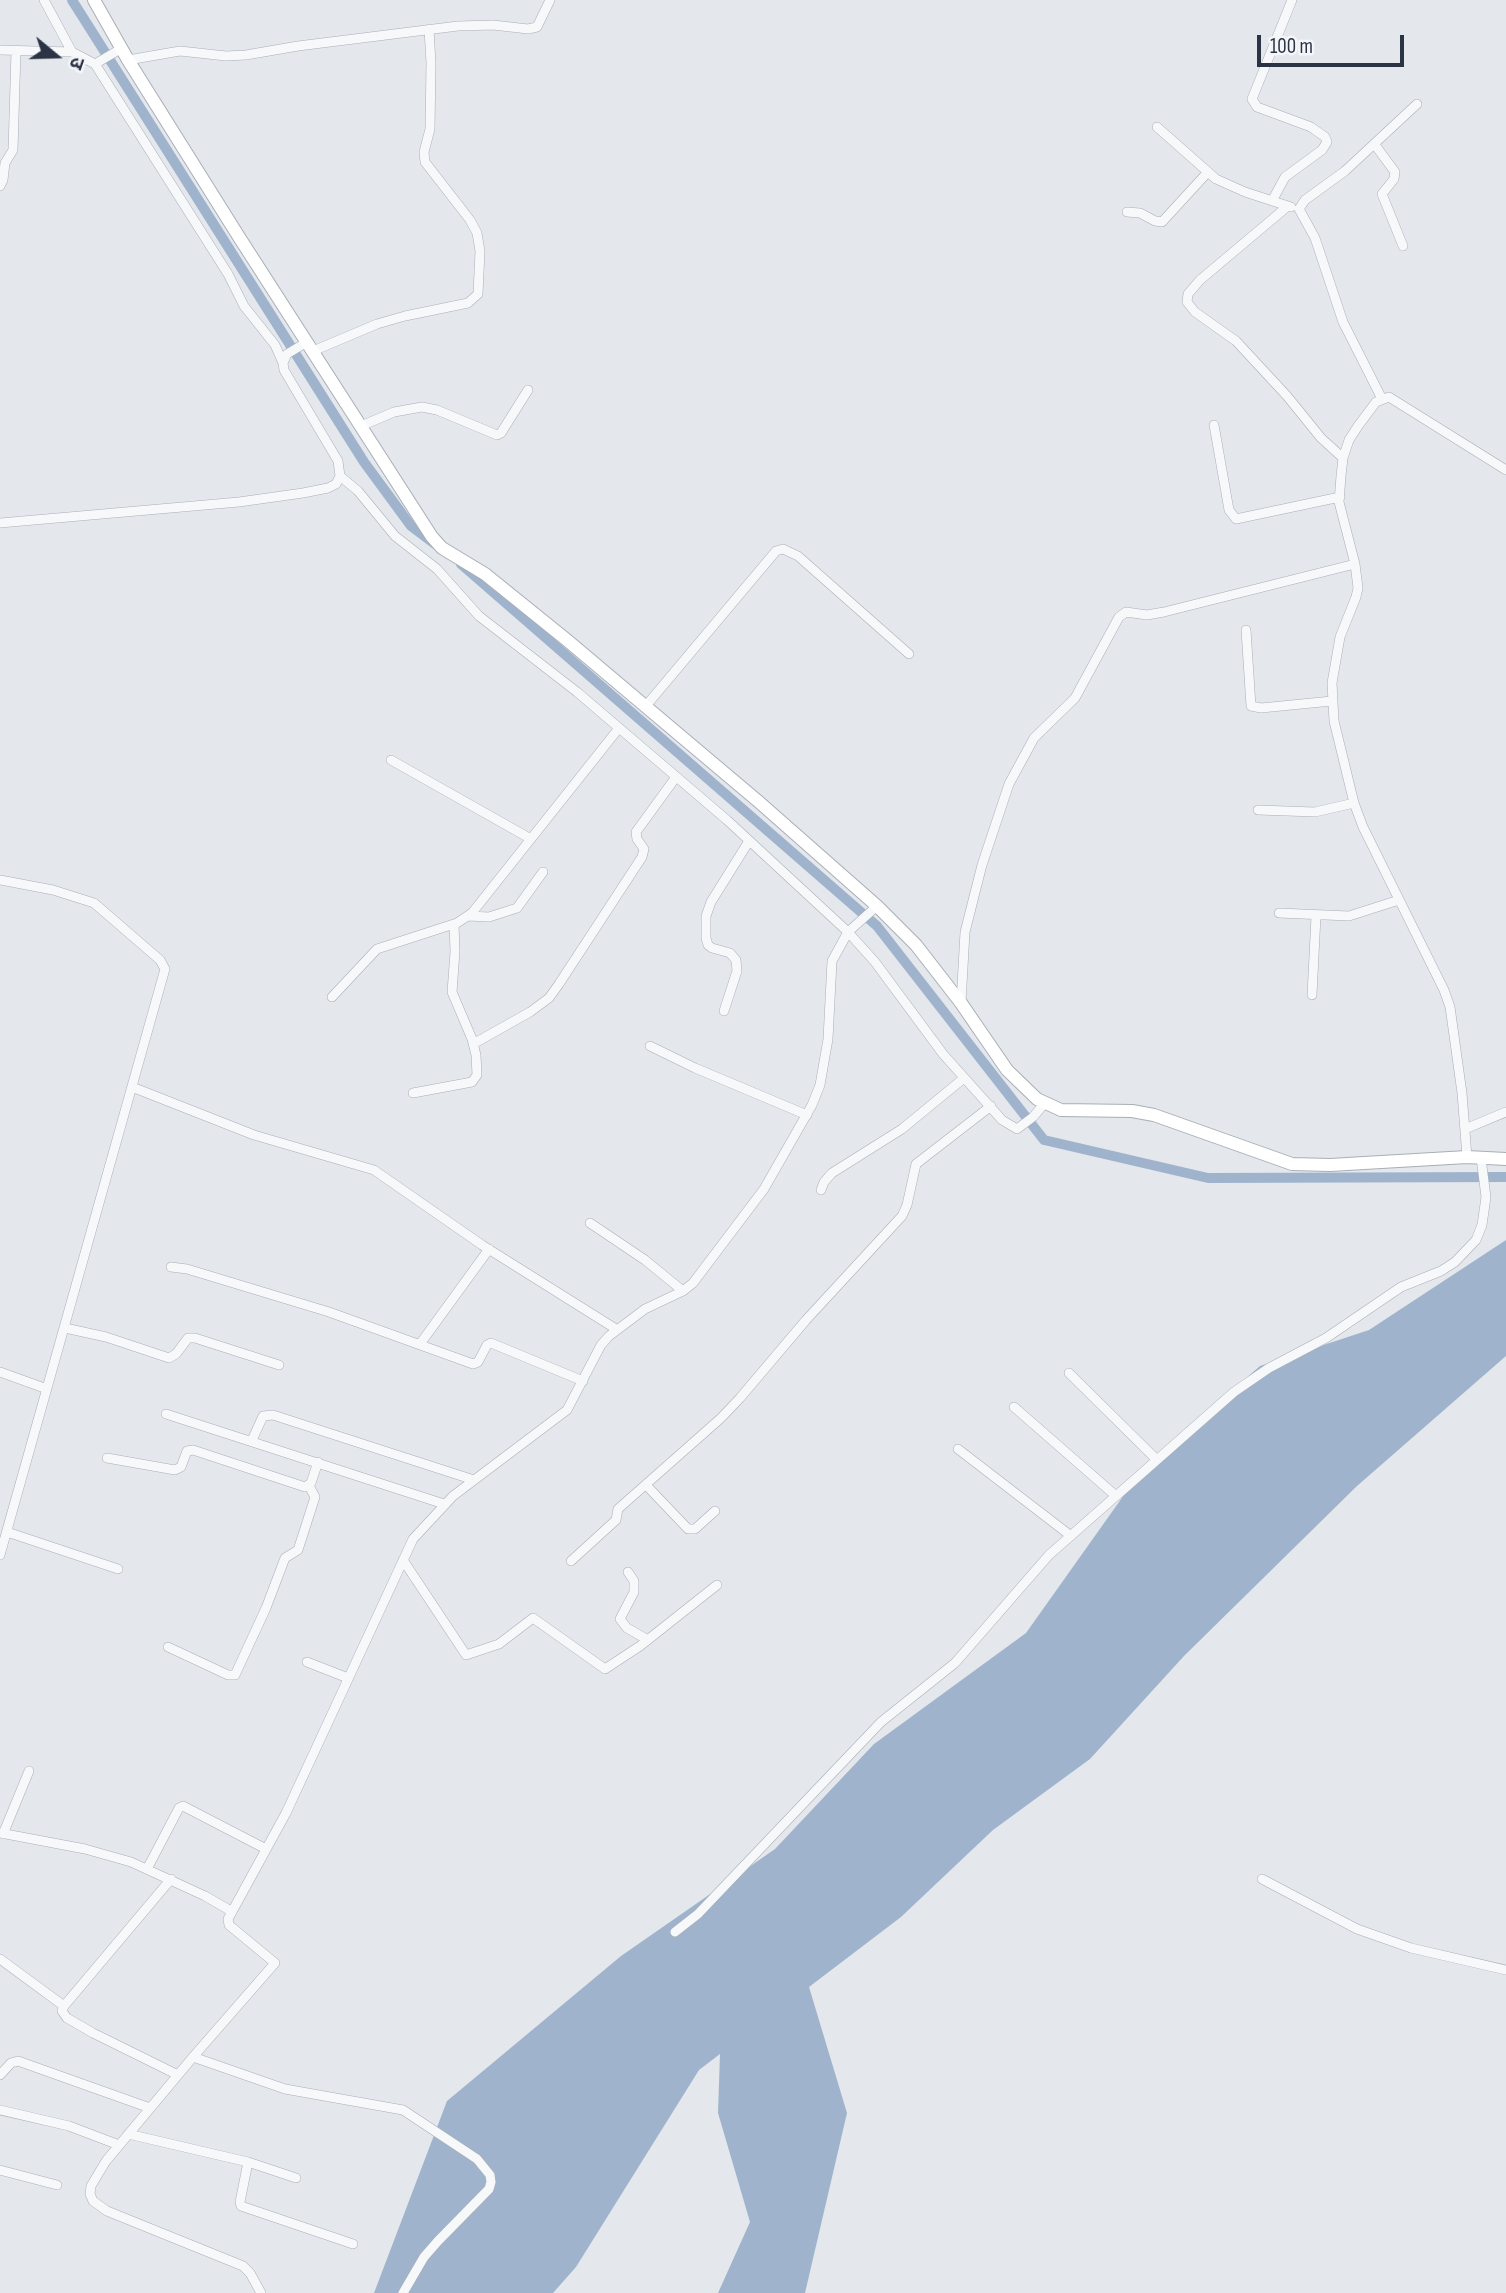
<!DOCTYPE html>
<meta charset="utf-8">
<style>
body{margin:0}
#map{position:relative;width:1506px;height:2293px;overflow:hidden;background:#e4e7ec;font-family:"Sofia Sans Condensed","Noto Sans Devanagari",sans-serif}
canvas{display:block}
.north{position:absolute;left:21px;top:21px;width:70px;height:70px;-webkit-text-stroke:5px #f4f6f9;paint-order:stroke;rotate:109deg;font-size:19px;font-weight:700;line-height:28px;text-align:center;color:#2b3445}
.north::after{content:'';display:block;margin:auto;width:24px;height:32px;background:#2b3445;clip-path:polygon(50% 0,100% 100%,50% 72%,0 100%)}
.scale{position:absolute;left:1257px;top:35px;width:147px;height:32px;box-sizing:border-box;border:4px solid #2b3445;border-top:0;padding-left:9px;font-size:21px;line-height:24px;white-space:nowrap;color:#2b3445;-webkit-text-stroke:5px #f4f6f9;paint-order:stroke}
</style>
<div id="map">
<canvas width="1506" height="2293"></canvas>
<div class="north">उ</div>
<div class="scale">100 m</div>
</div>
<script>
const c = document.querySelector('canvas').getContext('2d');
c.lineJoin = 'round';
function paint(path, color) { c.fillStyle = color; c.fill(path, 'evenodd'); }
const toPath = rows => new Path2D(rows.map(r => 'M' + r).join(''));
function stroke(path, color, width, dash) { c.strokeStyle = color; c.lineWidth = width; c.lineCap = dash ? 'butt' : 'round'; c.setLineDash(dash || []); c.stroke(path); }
paint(toPath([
 [1506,1240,1506,1356,1357,1486,1184,1656,1090,1759,993,1830,901,1917,809,1987,847,2113,805,2293,718,2293,750,2222,718,2113,720,2054,699,2070,576,2267,553,2293,374,2293,447,2101,621,1956,775,1849,874,1744,1026,1633,1141,1471,1260,1366,1369,1330]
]), '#9fb4cc');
stroke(toPath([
 [72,0,364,462,411,526,435,544],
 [461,564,877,926,1044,1140,1208,1178,1506,1177]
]), '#9fb4cc', 10);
const street = toPath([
 [44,0,72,52],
 [0,50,72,52,95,64,228,274,244,306,275,345,283,363],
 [128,60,180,51,226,56,246,55,298,46,458,26,493,25,528,29,537,27,550,0],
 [95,64,122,48],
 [1157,127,1216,179,1245,192,1291,207],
 [1375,145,1395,172,1394,179,1382,194,1403,246],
 [0,186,3,180,5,163,13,150,16,51],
 [1272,201,1285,177,1322,150,1327,142,1325,137,1311,127,1257,107,1252,99,1292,0],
 [1288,206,1200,280,1188,294,1187,302,1195,312,1236,341,1287,396,1321,438,1343,458],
 [1127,212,1140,213,1155,221,1162,222,1207,173],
 [313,351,377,324,405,316,468,303,478,294,480,251,477,233,470,220,425,162,424,152,430,129,431,63,429,29],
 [1382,399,1343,322,1315,238,1299,209,1305,200,1345,171,1417,104],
 [1214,425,1229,510,1236,519,1340,497],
 [361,426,394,412,422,407,437,410,497,435,501,433,528,390],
 [340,476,358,491,395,536,437,569,479,616,577,692,727,820,848,932,875,962,943,1054,1002,1120,1017,1129,1033,1117,1044,1104],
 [0,523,239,502,303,493,328,488,336,484,340,476,338,461,284,370,283,363,287,354,307,342],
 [1246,630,1251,706,1261,708,1332,701],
 [645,707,776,551,783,549,798,556,909,654],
 [391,760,531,839],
 [1258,810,1315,812,1354,803],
 [0,880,53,890,94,903,160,960,165,969,0,1555],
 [1279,913,1349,916,1399,900],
 [468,916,489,917,517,908,543,872],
 [1312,995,1316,916],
 [332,997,377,949,457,923,472,913,619,728],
 [961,1003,965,932,982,865,1009,784,1034,738,1075,698,1119,617,1126,612,1147,615,1164,612,1355,564],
 [724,1011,737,971,736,960,730,953,712,948,708,945,706,938,706,916,711,902,749,841],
 [473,1044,530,1012,549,998,559,984,642,857,644,849,637,839,636,832,676,777],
 [650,1046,695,1068,807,1115],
 [132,1087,254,1135,374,1170,482,1245,616,1329],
 [413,1093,472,1082,477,1075,476,1055,472,1039,452,992,455,952,454,924],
 [1465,1129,1506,1112],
 [1467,1157,1462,1093,1450,1007,1444,990,1363,827,1354,803,1334,721,1332,683,1340,637,1356,597,1358,588,1355,564,1339,502,1341,476,1343,458,1349,440,1358,426,1376,402,1389,397,1506,470],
 [821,1190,824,1182,832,1173,902,1129,964,1078],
 [590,1223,645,1260,683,1291],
 [171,1267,187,1269,329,1312,473,1364,478,1362,487,1345,491,1343,583,1381],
 [65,1328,106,1337,169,1358,176,1354,188,1338,195,1338,279,1365],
 [420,1344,489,1249],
 [0,1372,47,1389],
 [1069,1373,1157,1460],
 [1014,1407,1116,1496],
 [166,1414,444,1504],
 [252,1440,263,1416,273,1415,474,1480],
 [958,1449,1071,1536],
 [107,1458,175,1470,181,1467,187,1451,193,1450,305,1487,311,1483,318,1462],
 [646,1485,688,1529,695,1529,715,1511],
 [7,1532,118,1569],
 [403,1560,466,1655,499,1644,533,1618,605,1669,640,1646,717,1585],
 [571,1561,616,1520,618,1509,721,1418,740,1398,806,1320,902,1216,907,1205,916,1164,991,1106],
 [628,1572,634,1581,634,1592,620,1619,627,1628,648,1640],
 [168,1647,228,1675,235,1675,266,1608,285,1558,298,1550,315,1497,309,1486],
 [307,1662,348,1678],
 [0,1833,85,1849,131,1862,205,1896,231,1911],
 [3,1834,29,1771],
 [147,1869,179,1808,183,1806,266,1849],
 [171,1879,64,2006,62,2011,67,2018,93,2033,178,2075],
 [1262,1879,1357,1929,1411,1948,1506,1970],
 [675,1932,698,1914,881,1722,955,1663,1049,1555,1234,1392,1269,1368,1326,1338,1401,1287,1441,1271,1455,1262,1476,1240,1482,1225,1486,1197,1481,1158],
 [0,1959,64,2006],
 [193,2057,106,2161,91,2186,90,2194,93,2201,107,2211,243,2266,250,2273,261,2293],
 [0,2075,11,2063,18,2061,150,2108],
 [0,2110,69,2126,119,2145],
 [128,2134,248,2162,296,2178],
 [248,2162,240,2202,241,2206,353,2244],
 [0,2170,57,2185],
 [403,2293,424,2257,438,2241,489,2189,491,2182,490,2175,477,2159,403,2110,285,2089,193,2057,275,1963,229,1925,228,1919,286,1813,413,1539,453,1496,567,1410,601,1345,609,1336,645,1309,683,1291,693,1283,764,1189,812,1105,820,1085,828,1039,832,961,848,932,877,906]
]);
const secondary = toPath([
 [94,0,128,60,239,237,432,537,442,548,485,574,568,641,759,802,877,906,916,945,961,1003,1007,1070,1037,1099,1061,1110,1132,1111,1154,1115,1292,1164,1330,1165,1467,1157,1506,1159]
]);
stroke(street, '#a9aeb7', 10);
stroke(secondary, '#a9aeb7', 14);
stroke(street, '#f7f8fa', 9);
stroke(secondary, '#fff', 12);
</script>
